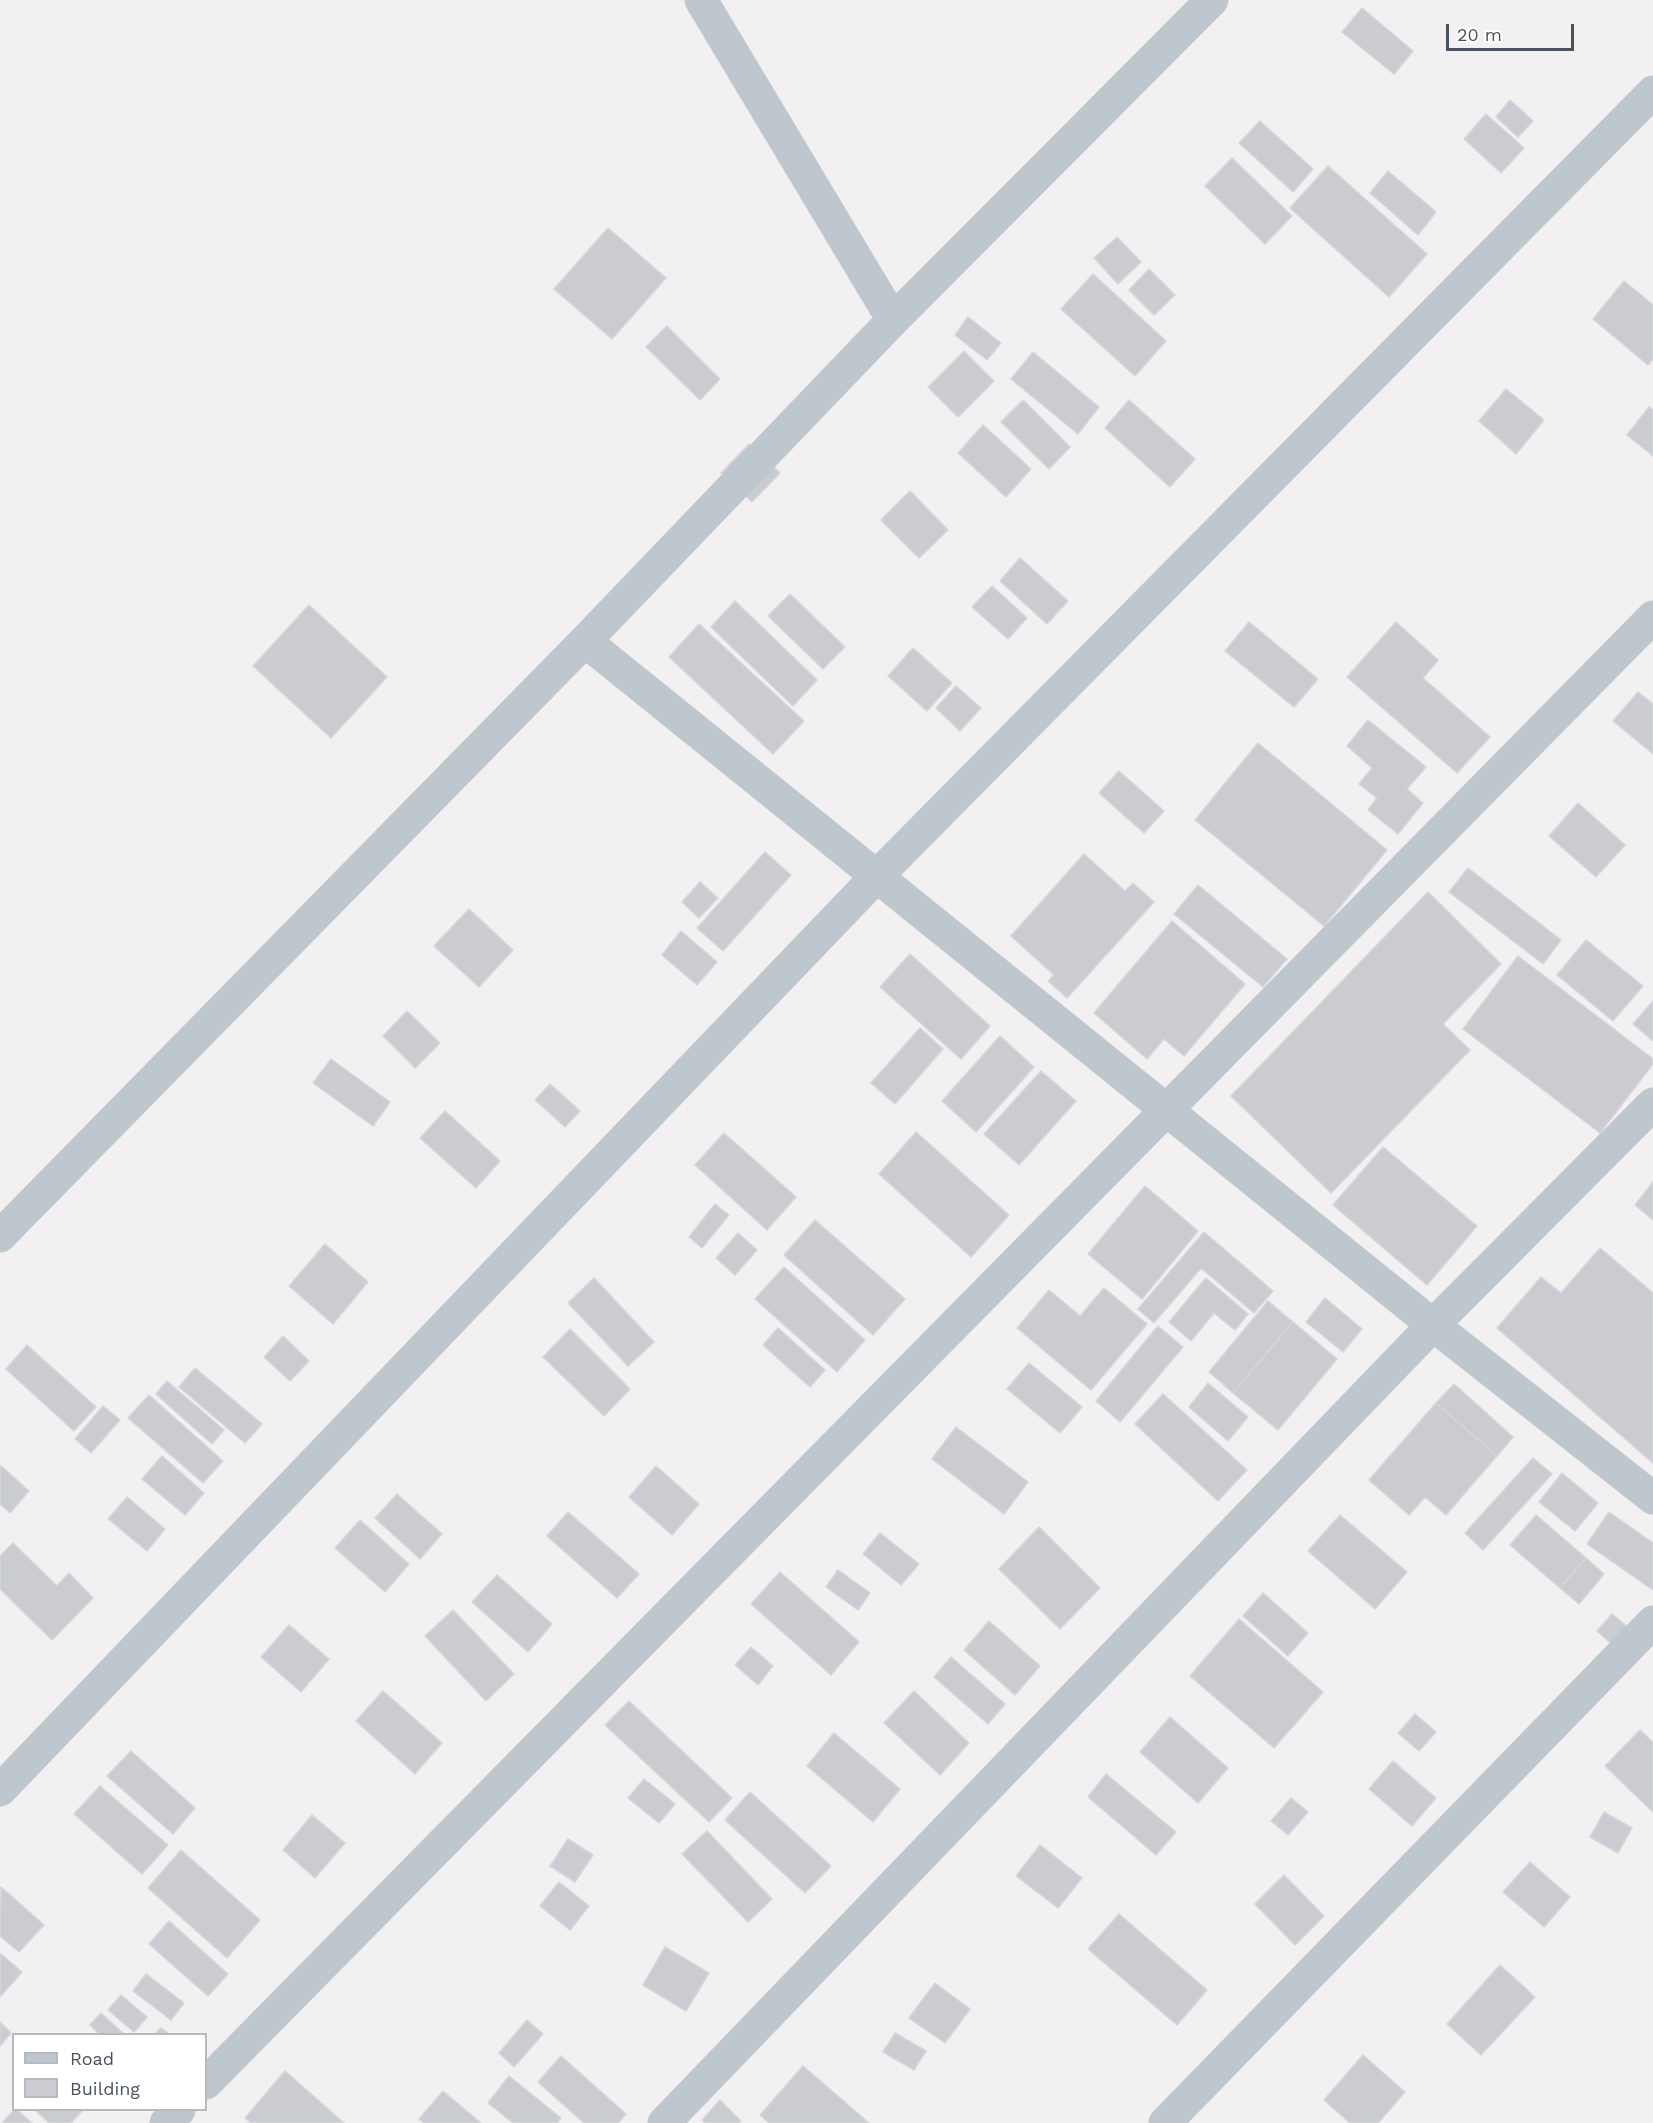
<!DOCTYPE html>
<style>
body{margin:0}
#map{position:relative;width:1653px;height:2123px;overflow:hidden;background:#f2f0f0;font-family:"Work Sans",sans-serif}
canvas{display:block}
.legend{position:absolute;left:12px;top:2033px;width:195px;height:78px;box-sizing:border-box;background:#fff;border:2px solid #b6babe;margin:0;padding:8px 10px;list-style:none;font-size:18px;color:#49525c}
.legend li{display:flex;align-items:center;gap:12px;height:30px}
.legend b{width:30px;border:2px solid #b6babe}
.scale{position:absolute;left:1446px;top:24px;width:128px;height:27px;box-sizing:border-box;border:3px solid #49525c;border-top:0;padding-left:8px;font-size:18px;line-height:21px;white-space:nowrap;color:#49525c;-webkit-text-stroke:4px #fff;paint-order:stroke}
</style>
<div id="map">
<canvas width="1653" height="2123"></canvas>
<ul class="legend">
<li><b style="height:8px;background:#bfc7ce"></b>Road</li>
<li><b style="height:16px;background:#caccd2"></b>Building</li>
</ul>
<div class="scale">20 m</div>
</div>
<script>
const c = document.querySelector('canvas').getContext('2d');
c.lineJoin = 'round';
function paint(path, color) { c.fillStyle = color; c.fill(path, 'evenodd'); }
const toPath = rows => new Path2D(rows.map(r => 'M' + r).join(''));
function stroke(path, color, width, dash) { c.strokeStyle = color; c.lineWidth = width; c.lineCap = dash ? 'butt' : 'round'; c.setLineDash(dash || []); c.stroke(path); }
const building = toPath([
 [1362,8,1413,51,1394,74,1342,32,1362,8],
 [1510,100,1533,121,1518,137,1496,117,1510,100],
 [1486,114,1524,148,1501,173,1464,139,1486,114],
 [1260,121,1313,169,1293,192,1239,143,1260,121],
 [1232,158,1292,216,1265,244,1205,186,1232,158],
 [1328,166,1427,254,1389,297,1290,208,1328,166],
 [1388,171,1436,212,1418,235,1370,193,1388,171],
 [608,228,666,278,612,339,554,289,608,228],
 [1117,237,1141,262,1118,284,1094,258,1117,237],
 [1149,269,1175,295,1154,315,1129,290,1149,269],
 [1093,274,1166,341,1135,376,1061,309,1093,274],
 [1624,281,1653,305,1653,359,1648,365,1593,319,1624,281],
 [968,317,1001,343,987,360,955,335,968,317],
 [667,326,720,379,700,400,646,347,667,326],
 [964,351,994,381,958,417,928,387,964,351],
 [1033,352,1099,407,1078,434,1011,379,1033,352],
 [1506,389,1544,420,1516,454,1479,421,1506,389],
 [1023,400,1070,447,1049,469,1001,422,1023,400],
 [1129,400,1195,459,1170,487,1105,428,1129,400],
 [1649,407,1653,410,1653,456,1627,435,1649,407],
 [983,425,1031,469,1006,497,958,453,983,425],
 [749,444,780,473,752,502,721,473,749,444],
 [910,491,948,530,919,558,881,520,910,491],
 [1020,558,1068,601,1047,624,1000,581,1020,558],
 [992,586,1027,618,1008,639,972,607,992,586],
 [790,594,845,647,823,669,768,616,790,594],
 [735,601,817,680,793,706,711,627,735,601],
 [309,605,387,677,331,738,253,666,309,605],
 [1249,622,1318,679,1294,707,1225,651,1249,622],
 [1396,622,1438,660,1423,678,1490,737,1457,773,1347,677,1396,622],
 [699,624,804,721,773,754,669,657,699,624],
 [913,648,952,683,927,711,888,676,913,648],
 [956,686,981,708,960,731,936,708,956,686],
 [1638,692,1653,704,1653,754,1613,721,1638,692],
 [1368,720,1426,767,1407,789,1423,803,1398,834,1368,810,1377,798,1359,784,1372,768,1347,746,1368,720],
 [1258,743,1387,850,1324,926,1195,820,1258,743],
 [1119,771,1164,811,1144,833,1099,793,1119,771],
 [1578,803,1625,845,1596,877,1549,836,1578,803],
 [765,852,791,875,723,951,697,928,765,852],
 [1084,854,1125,891,1133,883,1154,902,1067,998,1048,981,1054,975,1011,936,1084,854],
 [1468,868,1561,940,1543,964,1449,892,1468,868],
 [700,882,718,898,699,918,682,902,700,882],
 [1198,885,1287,959,1263,987,1174,914,1198,885],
 [1428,892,1501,964,1443,1024,1470,1050,1331,1193,1231,1096,1428,892],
 [469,909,513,950,479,987,434,946,469,909],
 [1172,921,1245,984,1184,1056,1164,1039,1147,1059,1094,1013,1172,921],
 [681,931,717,962,697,985,662,955,681,931],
 [1586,940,1643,986,1613,1021,1557,975,1586,940],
 [910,954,990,1026,961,1059,880,987,910,954],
 [1518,956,1653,1059,1653,1064,1600,1133,1463,1029,1518,956],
 [1653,1001,1653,1041,1633,1024,1653,1001],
 [407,1011,440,1043,415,1068,383,1036,407,1011],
 [920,1028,943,1049,895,1104,871,1083,920,1028],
 [1000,1036,1034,1067,976,1132,942,1101,1000,1036],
 [331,1059,390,1102,373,1126,313,1083,331,1059],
 [1041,1071,1076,1101,1019,1165,984,1134,1041,1071],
 [550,1084,580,1111,565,1127,535,1100,550,1084],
 [445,1111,500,1161,476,1188,420,1138,445,1111],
 [916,1132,1009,1215,971,1257,879,1174,916,1132],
 [724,1133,796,1197,767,1230,695,1165,724,1133],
 [1383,1147,1477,1226,1427,1285,1333,1205,1383,1147],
 [1653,1182,1653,1220,1635,1205,1653,1182],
 [1145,1186,1198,1231,1142,1299,1088,1254,1145,1186],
 [715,1204,729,1215,702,1248,689,1237,715,1204],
 [815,1220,905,1299,873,1335,784,1255,815,1220],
 [1204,1232,1273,1291,1254,1313,1201,1268,1154,1323,1138,1309,1204,1232],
 [738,1233,757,1250,735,1275,716,1258,738,1233],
 [325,1244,368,1282,333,1324,289,1286,325,1244],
 [1600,1248,1653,1293,1653,1463,1497,1328,1541,1277,1561,1293,1600,1248],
 [784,1267,865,1340,837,1372,755,1299,784,1267],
 [594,1278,654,1342,628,1366,568,1303,594,1278],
 [1206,1278,1248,1314,1235,1330,1214,1313,1191,1341,1169,1322,1206,1278],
 [1104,1288,1147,1324,1091,1390,1017,1328,1049,1290,1080,1316,1104,1288],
 [1325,1298,1362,1329,1343,1352,1306,1322,1325,1298],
 [1268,1301,1293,1322,1233,1393,1209,1372,1268,1301],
 [1293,1322,1337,1359,1278,1430,1233,1393,1293,1322],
 [1158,1326,1183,1347,1120,1422,1096,1401,1158,1326],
 [778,1328,825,1370,810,1387,763,1345,778,1328],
 [570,1329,630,1389,604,1416,543,1357,570,1329],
 [283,1336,309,1361,290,1381,264,1357,283,1336],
 [27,1345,96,1407,74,1431,6,1369,27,1345],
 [1029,1363,1082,1407,1060,1433,1007,1389,1029,1363],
 [195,1368,262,1424,245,1443,179,1387,195,1368],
 [167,1381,224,1430,212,1444,156,1394,167,1381],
 [1208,1383,1248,1417,1228,1441,1189,1407,1208,1383],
 [1454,1384,1513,1437,1497,1456,1436,1403,1454,1384],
 [1163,1394,1247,1470,1218,1501,1135,1424,1163,1394],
 [149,1395,223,1461,203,1483,128,1418,149,1395],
 [1436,1403,1497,1456,1446,1515,1425,1497,1409,1515,1369,1480,1436,1403],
 [103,1406,120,1420,91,1453,75,1439,103,1406],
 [956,1427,1028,1482,1004,1514,932,1459,956,1427],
 [162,1456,204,1493,185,1515,142,1479,162,1456],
 [1533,1458,1552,1474,1483,1550,1465,1533,1533,1458],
 [0,1465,29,1491,10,1513,0,1504,0,1465],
 [656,1466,699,1504,672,1535,629,1497,656,1466],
 [1562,1473,1598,1503,1575,1531,1539,1502,1562,1473],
 [397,1494,442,1534,420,1559,375,1518,397,1494],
 [127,1497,165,1529,147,1551,108,1519,127,1497],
 [568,1512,639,1574,617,1598,547,1536,568,1512],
 [1609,1512,1653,1543,1653,1590,1587,1544,1609,1512],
 [1340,1515,1407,1572,1375,1609,1308,1551,1340,1515],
 [1536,1515,1586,1558,1560,1588,1510,1545,1536,1515],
 [360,1520,409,1564,385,1592,335,1548,360,1520],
 [1039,1527,1100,1588,1060,1629,999,1569,1039,1527],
 [880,1533,919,1564,901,1585,863,1554,880,1533],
 [13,1543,57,1586,69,1573,93,1598,52,1640,0,1589,0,1556,13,1543],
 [1586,1558,1604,1574,1579,1604,1560,1588,1586,1558],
 [838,1570,870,1593,858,1610,826,1587,838,1570],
 [780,1572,859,1642,831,1675,751,1604,780,1572],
 [497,1575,552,1624,528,1652,472,1602,497,1575],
 [1263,1593,1308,1633,1288,1656,1243,1616,1263,1593],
 [453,1610,514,1674,486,1701,425,1636,453,1610],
 [1612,1614,1633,1631,1617,1649,1597,1631,1612,1614],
 [1239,1619,1323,1692,1274,1748,1190,1676,1239,1619],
 [989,1621,1040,1666,1015,1695,964,1650,989,1621],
 [289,1625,329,1659,301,1692,261,1657,289,1625],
 [751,1647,773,1666,758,1685,735,1665,751,1647],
 [951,1657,1005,1704,988,1724,934,1677,951,1657],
 [383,1691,442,1743,415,1774,356,1721,383,1691],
 [914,1691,969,1743,940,1775,884,1723,914,1691],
 [629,1701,732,1798,709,1822,605,1725,629,1701],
 [1415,1714,1436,1732,1419,1751,1398,1733,1415,1714],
 [1170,1717,1228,1768,1198,1803,1140,1752,1170,1717],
 [1640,1730,1653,1742,1653,1812,1605,1766,1640,1730],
 [834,1733,900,1789,873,1822,807,1766,834,1733],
 [131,1751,195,1808,173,1834,107,1776,131,1751],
 [1393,1761,1436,1798,1412,1826,1369,1789,1393,1761],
 [1106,1774,1176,1832,1156,1855,1088,1797,1106,1774],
 [644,1779,675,1804,659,1823,628,1798,644,1779],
 [100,1786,168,1845,142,1874,74,1814,100,1786],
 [750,1792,831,1866,805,1893,725,1820,750,1792],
 [1291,1798,1308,1812,1288,1835,1271,1821,1291,1798],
 [1604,1812,1632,1828,1618,1853,1590,1837,1604,1812],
 [312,1815,345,1843,315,1878,283,1850,312,1815],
 [707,1831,772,1899,748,1922,682,1854,707,1831],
 [568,1839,593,1855,575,1882,550,1866,568,1839],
 [1040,1845,1082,1878,1058,1908,1016,1876,1040,1845],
 [181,1850,260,1920,227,1958,148,1888,181,1850],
 [1530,1862,1570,1897,1544,1927,1503,1892,1530,1862],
 [1284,1875,1324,1916,1295,1945,1255,1904,1284,1875],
 [559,1882,589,1906,570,1930,540,1906,559,1882],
 [1,1887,44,1925,19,1952,0,1936,1,1887],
 [1119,1914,1207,1990,1177,2025,1088,1949,1119,1914],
 [169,1921,228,1974,208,1996,149,1944,169,1921],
 [665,1947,709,1973,686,2011,643,1985,665,1947],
 [0,1953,22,1972,1,1996,0,1996,0,1953],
 [1500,1965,1535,1997,1481,2055,1447,2024,1500,1965],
 [146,1974,184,2003,171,2020,133,1991,146,1974],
 [935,1983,970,2009,945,2043,909,2018,935,1983],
 [121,1995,147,2017,134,2032,108,2010,121,1995],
 [101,2013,124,2034,99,2034,90,2025,101,2013],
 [527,2020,543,2034,514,2067,499,2053,527,2020],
 [0,2022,11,2033,0,2046,0,2022],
 [161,2028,169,2034,155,2034,161,2028],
 [895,2033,926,2051,914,2070,883,2052,895,2033],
 [1363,2055,1405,2092,1378,2123,1350,2123,1324,2100,1363,2055],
 [561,2056,626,2114,618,2123,584,2123,538,2082,561,2056],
 [803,2066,869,2123,769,2123,760,2115,803,2066],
 [285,2071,344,2123,251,2123,245,2118,285,2071],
 [509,2076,561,2118,557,2123,513,2123,488,2103,509,2076],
 [443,2091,481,2123,424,2123,419,2119,443,2091],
 [720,2100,741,2121,739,2123,705,2123,702,2120,720,2100],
 [14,2110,17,2110,32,2123,2,2123,14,2110],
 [35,2110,83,2110,71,2123,49,2123,35,2110]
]);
paint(building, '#caccd2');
stroke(building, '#d4d6db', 1.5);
stroke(toPath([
 [701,0,893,320],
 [585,641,1433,1325,1653,1498],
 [0,1236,585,641,893,320,1212,0],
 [0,1790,877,876,1653,92],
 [206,2083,1653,617],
 [166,2123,179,2110],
 [664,2123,1433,1325,1653,1104],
 [1165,2123,1653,1622]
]), '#bfc7ce', 33);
</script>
